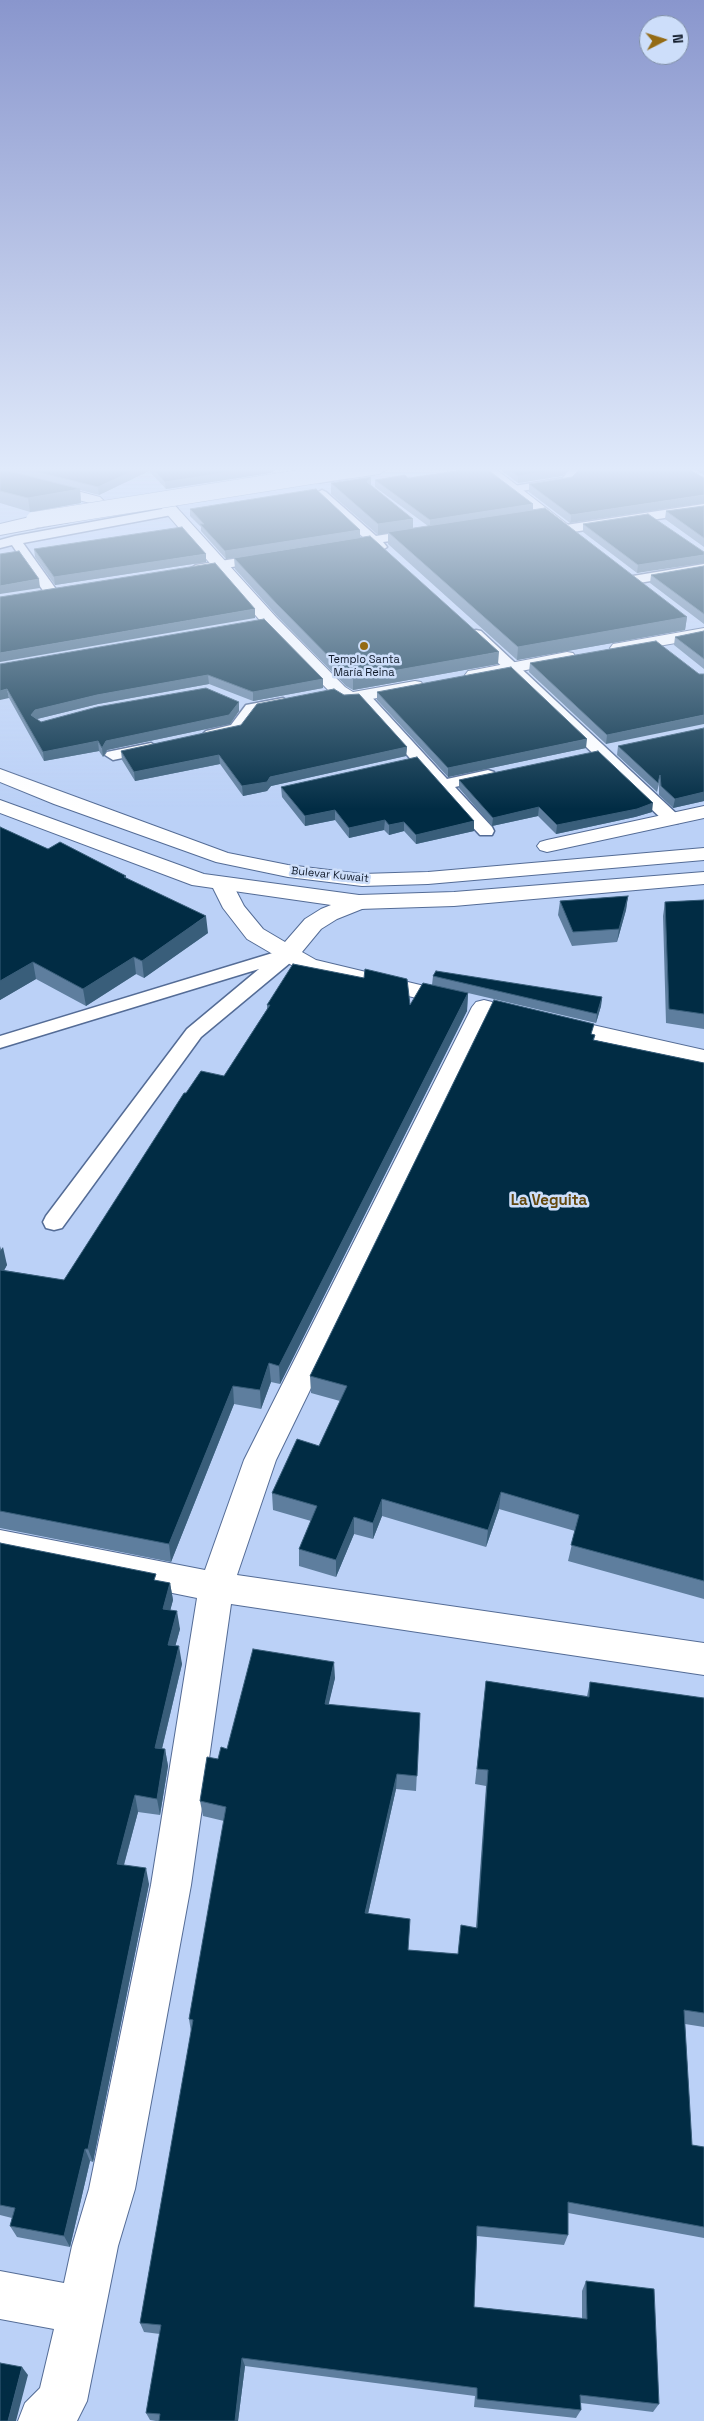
<!DOCTYPE html>
<meta charset="utf-8">
<style>
body{margin:0}
#map{position:relative;width:704px;height:2421px;overflow:hidden;background:#bbd1f7;font-family:"Space Grotesk",sans-serif}
canvas{display:block}
.north{position:absolute;left:639px;top:15px;width:50px;height:50px;box-sizing:border-box;background:#cddefa;border:1px solid #8190a7;border-radius:50%;rotate:85deg;font-size:14px;font-weight:700;line-height:20px;text-align:center;color:#101a2a}
.north::after{content:'';display:block;margin:auto;width:18px;height:22px;background:#946b15;clip-path:polygon(50% 0,100% 100%,50% 72%,0 100%)}
</style>
<div id="map">
<canvas width="704" height="2421"></canvas>
<div class="north">N</div>
</div>
<script>
const c = document.querySelector('canvas').getContext('2d');
c.lineJoin = 'round';
const toPath = rows => new Path2D(rows.map(r => 'M' + r).join(''));
function stroke(path, color, width, dash) { c.strokeStyle = color; c.lineWidth = width; c.lineCap = dash ? 'butt' : 'round'; c.setLineDash(dash || []); c.stroke(path); }
function paint(path, color) { c.fillStyle = color; c.fill(path, 'evenodd'); }
function label(font, color, halo, rows, align = 'center') {
  c.font = font + ' "Space Grotesk",sans-serif'; c.lineWidth = 5; c.setLineDash([]); c.textBaseline = 'middle'; c.strokeStyle = halo; c.fillStyle = color; for (const [text, x, y, turn = 0] of rows) {
    c.save(); c.translate(x, y); c.rotate((+turn || 0) * Math.PI / 180); c.textAlign = isNaN(turn) ? turn : align; if (halo) c.strokeText(text, 0, 0); c.fillText(text, 0, 0); c.restore();
  }
}
const service = toPath([
 [569,470,588,470,578,474,571,483,567,484,514,492,508,489,514,486,563,478,569,470],
 [322,490,326,492,376,536,419,529,425,533,419,537,383,542,387,547,381,551,371,545,341,548,339,545,341,542,364,538,318,496,318,492,322,490],
 [704,504,704,512,566,533,560,529,566,525,704,504],
 [173,507,177,508,177,514,23,543,58,592,51,596,46,595,12,545,0,548,0,540,15,536,173,507],
 [264,554,268,555,270,558,268,561,196,573,190,569,196,565,264,554],
 [704,564,704,572,633,584,627,580,633,576,704,564],
 [476,630,481,631,678,815,680,819,678,823,666,823,471,637,469,634,471,631,476,630],
 [363,692,368,693,447,779,488,770,494,772,496,775,494,778,455,787,492,827,494,831,492,835,480,835,436,788,358,699,356,696,363,692],
 [283,698,290,702,288,705,256,712,241,732,211,739,203,734,206,731,231,725,246,705,283,698],
 [151,743,159,748,156,751,113,760,105,755,107,752,151,743],
 [289,948,296,950,298,954,296,958,201,1037,62,1228,54,1230,46,1228,43,1222,46,1216,187,1029,259,969,0,1048,0,1036,289,948]
]);
const minor = toPath([
 [482,470,497,470,576,531,574,534,564,534,482,470],
 [0,471,100,497,107,504,108,512,106,515,96,515,90,503,0,479,0,471],
 [164,498,169,499,276,617,345,687,353,692,415,681,421,682,424,686,421,690,350,703,333,695,264,625,159,505,157,502,164,498],
 [704,628,704,638,619,653,613,652,610,648,613,644,619,643,704,628],
 [567,652,573,653,576,657,573,661,474,680,468,679,465,675,468,671,474,670,567,652],
 [704,806,704,818,547,852,540,850,537,846,540,842,547,840,704,806],
 [222,878,230,879,244,906,263,929,285,942,305,919,321,909,351,897,359,895,367,897,370,902,367,907,337,919,321,929,302,952,316,960,462,995,466,1000,462,1005,454,1007,300,970,247,939,223,908,211,884,214,879,222,878],
 [484,1000,492,1002,496,1007,276,1460,237,1575,704,1643,704,1675,231,1604,191,1885,135,2189,118,2246,87,2401,77,2421,18,2421,25,2403,40,2388,54,2329,0,2319,0,2271,64,2283,72,2246,89,2189,151,1885,197,1598,0,1558,0,1530,205,1570,244,1460,472,1007,476,1002,484,1000],
 [557,1017,704,1050,704,1066,548,1029,545,1024,548,1019,557,1017]
]);
const secondary = toPath([
 [354,470,386,470,379,474,320,483,313,479,320,475,354,470],
 [65,515,70,516,72,519,70,522,0,535,0,527,65,515]
]);
const primary = toPath([
 [34,516,39,517,41,520,39,523,0,532,0,524,34,516],
 [0,769,228,853,288,865,362,874,428,872,704,848,704,860,428,884,362,886,288,877,216,862,54,804,0,782,0,769],
 [0,800,204,874,359,895,454,892,704,872,704,884,454,906,359,909,192,885,0,813,0,800]
]);
stroke(service, '#546c96', 3);
stroke(minor, '#546c96', 2);
stroke(secondary, '#546c96', 2);
stroke(primary, '#546c96', 2);
paint(service, '#fff');
paint(minor, '#fff');
paint(secondary, '#fff');
paint(primary, '#fff');
const primaryBridge = toPath([
 [34,520,349,470]
]);
stroke(primaryBridge, '#546c96', 17, []);
stroke(primaryBridge, '#fff', 16);
paint(toPath([
 [0,470,276,470,270,473,166,489,149,471,99,495,80,490,81,503,30,512,0,503],
 [502,470,568,470,562,476,518,483,502,471],
 [579,470,570,523,529,492,529,484,572,477],
 [696,470,704,470,704,475],
 [408,478,533,504,533,510,687,617,685,630,517,660,388,544,388,533,378,535,331,494,331,483,371,486,413,528,428,526,375,487,375,480],
 [704,506,704,547,665,519,666,511],
 [190,509,360,530,360,538,226,559,201,531,201,527,190,516],
 [583,524,704,552,637,573,583,532],
 [34,549,206,562,55,585,35,557],
 [234,558,498,664,353,690,346,686,277,616,235,569],
 [704,566,704,624,650,583,651,575],
 [704,631,704,669,674,645,675,637],
 [530,663,699,674,606,744,529,672],
 [0,664,323,679,323,688,253,701,209,684,98,704,37,719,41,722,239,711,230,724,107,750,103,757,99,751,44,761,9,698],
 [377,692,586,748,448,777,377,700],
 [704,728,704,801,673,808,659,795,659,784,657,792,617,755,618,746],
 [407,747,406,756,271,786,267,791,243,796,220,764,135,781,122,760,121,751],
 [459,780,652,812,635,817,556,834,538,816,492,826,459,788],
 [281,787,474,821,474,831,416,844,404,831,389,835,384,830,349,838,335,820,305,826,282,797],
 [0,827,48,849,126,876,126,878,208,933,144,978,136,974,86,1006,36,979,0,1000],
 [628,896,626,910,617,942,572,946,558,915,560,901],
 [704,900,704,1029,666,1023,663,916,665,902],
 [433,976,602,997,601,1006,596,1023,468,993,467,1011,280,1384,271,1382,261,1409,234,1404,171,1562,0,1528,0,1246,7,1265,4,1270,64,1280,186,1093,224,1076,267,1009,267,1005,410,1005,432,985],
 [592,1034,595,1035,594,1040,704,1063,704,1599,568,1561,575,1531,499,1509,486,1547,382,1516,373,1539,354,1534,336,1577,299,1566,299,1549,311,1521,273,1510,272,1493,319,1446,340,1401,311,1393,310,1376],
 [0,1543,157,1581,170,1583,173,1600,170,1610,180,1629,175,1646,182,1664,162,1749,165,1749,168,1766,160,1815,138,1812,124,1865,149,1884,93,2162,90,2161,70,2247,17,2237,10,2226,12,2218,0,2215],
 [335,1678,328,1705,420,1713,416,1791,396,1789,368,1914,408,1950,458,1954,476,1927,486,1786,475,1784,486,1681,587,1696,590,1682,704,1698,704,2027,685,2024,692,2145,704,2147,704,2238,568,2213,568,2235,564,2245,477,2236,474,2307,582,2318,582,2291,586,2281,659,2404,653,2412,581,2403,581,2410,576,2418,474,2407,475,2396,245,2366,238,2421,156,2421,150,2420,146,2413,160,2334,144,2332,140,2323,191,2032,189,2019,224,1821,203,1816,200,1801,218,1759,227,1749]
]), '#5e7e9e');
paint(toPath([
 [135,470,149,470,149,471,99,495,98,487],
 [242,470,276,470,270,473,166,489,165,482],
 [557,470,568,470,562,476,518,483,518,476],
 [371,477,371,487,367,482],
 [80,489,81,503,30,512,28,498],
 [704,495,704,503,570,523,571,515],
 [533,504,533,512,430,527,430,520],
 [413,519,413,530,388,532,388,533,378,535,378,524],
 [360,530,360,538,226,559,225,551],
 [206,554,206,562,55,585,54,577],
 [704,555,704,563,637,573,638,565],
 [39,579,40,588,0,594,0,586],
 [255,609,255,618,0,662,0,653],
 [687,617,685,630,517,660,518,647],
 [499,652,498,664,353,690,353,678],
 [208,675,209,684,98,704,37,719,31,715,35,710,97,695],
 [323,679,323,688,253,701,253,692],
 [7,689,9,698,0,700,0,691],
 [239,702,239,711,230,724,107,750,103,757,102,748,106,741],
 [704,715,704,724,606,744,607,735],
 [587,739,586,748,448,777,448,768],
 [98,741,99,751,44,761,43,752],
 [407,747,406,756,271,786,267,791,243,796,242,786,270,777],
 [219,755,220,764,135,781,134,772],
 [704,792,704,801,673,808,675,799],
 [653,803,652,812,635,817,556,834,557,825],
 [539,807,538,816,492,826,493,818],
 [335,810,335,820,305,826,305,816],
 [385,820,384,830,349,838,349,828],
 [474,821,474,831,416,844,416,835],
 [404,822,404,831,389,835,389,825],
 [628,896,626,910,617,942,619,929],
 [206,916,208,933,144,978,142,961],
 [134,957,136,974,86,1006,83,989],
 [33,962,36,979,0,1000,0,981],
 [468,993,467,1011,280,1384,279,1366],
 [602,997,601,1006,596,1023,597,1014],
 [3,1247,7,1265,0,1278,0,1251],
 [269,1363,271,1382,261,1409,260,1390],
 [233,1386,234,1404,171,1562,169,1544],
 [501,1492,499,1509,486,1547,488,1530],
 [382,1499,382,1516,373,1539,373,1523],
 [354,1517,354,1534,336,1577,336,1560],
 [170,1583,173,1600,166,1627,163,1609],
 [177,1611,180,1629,171,1662,168,1645],
 [179,1646,182,1664,158,1765,155,1748],
 [334,1662,335,1678,325,1720,325,1704],
 [165,1749,168,1766,160,1815,157,1799],
 [397,1774,396,1789,365,1927,365,1913],
 [135,1795,138,1812,120,1879,117,1864],
 [146,1868,149,1884,93,2162,88,2149],
 [85,2149,90,2161,70,2247,64,2236],
 [242,2358,245,2366,238,2421,235,2421],
 [22,2367,28,2375,16,2421,8,2421]
]), '#395e7a');
const building = toPath([
 [0,470,5,470,80,489,28,498,0,491,0,470],
 [30,470,135,470,98,487,30,470],
 [154,470,242,470,165,482,154,470],
 [463,470,488,470,533,504,430,520,375,480,405,475,408,478,463,470],
 [510,470,557,470,518,476,510,470],
 [579,470,690,470,704,478,704,495,571,515,529,484,572,477,579,470],
 [371,477,367,482,413,519,378,524,331,483,371,477],
 [316,489,360,530,225,551,200,524,204,524,190,509,316,489],
 [704,506,704,538,666,511,704,506],
 [545,508,687,617,518,647,388,532,545,508],
 [648,514,704,552,704,555,638,565,583,524,648,514],
 [182,527,206,554,54,577,34,549,182,527],
 [370,536,499,652,353,678,346,674,277,604,234,558,370,536],
 [19,551,39,579,0,586,0,554,19,551],
 [215,563,255,609,0,653,0,597,215,563],
 [704,566,704,614,651,575,704,566],
 [264,619,323,679,253,692,208,675,97,695,35,710,31,715,41,722,97,707,206,688,239,702,229,715,106,741,102,748,98,741,43,752,7,689,0,691,0,664,264,619],
 [704,631,704,659,675,637,704,631],
 [656,641,699,674,704,674,704,715,607,735,530,663,656,641],
 [511,667,587,739,448,768,377,692,511,667],
 [334,689,344,695,359,694,407,747,270,777,267,782,242,786,219,755,134,772,121,751,241,725,257,704,334,689],
 [704,728,704,792,675,799,661,786,660,775,658,783,618,746,704,728],
 [598,751,653,803,637,809,557,825,539,807,493,818,459,780,598,751],
 [417,757,474,821,416,835,404,822,389,825,385,820,349,828,335,810,305,816,281,787,417,757],
 [0,827,48,849,60,842,126,876,124,877,206,916,142,961,134,957,83,989,33,962,0,981,0,827],
 [628,896,619,929,573,932,560,901,628,896],
 [704,900,704,1014,669,1009,665,902,704,900],
 [293,964,364,978,365,969,407,979,410,1005,423,983,468,993,279,1366,269,1363,260,1390,233,1386,169,1544,0,1511,0,1270,64,1280,184,1093,186,1093,201,1071,224,1076,270,1005,267,1005,293,964],
 [436,971,602,997,597,1014,433,976,436,971],
 [494,1000,594,1024,591,1034,595,1035,593,1040,704,1063,704,1581,571,1545,579,1515,501,1492,488,1530,382,1499,373,1523,354,1517,336,1560,299,1549,317,1506,272,1493,297,1439,319,1446,347,1386,310,1376,494,1000],
 [0,1543,156,1574,154,1580,170,1583,163,1609,177,1611,168,1645,179,1646,155,1748,165,1749,157,1799,135,1795,117,1864,146,1868,88,2149,85,2149,64,2236,10,2226,15,2208,0,2205,0,1543],
 [253,1649,334,1662,325,1704,420,1713,417,1776,397,1774,365,1913,410,1919,408,1950,458,1954,461,1925,477,1928,488,1770,477,1769,486,1681,589,1697,590,1682,704,1698,704,2013,684,2010,692,2145,704,2147,704,2227,568,2202,568,2235,477,2226,474,2307,587,2319,586,2281,654,2289,659,2404,580,2395,581,2410,477,2399,477,2388,242,2358,235,2421,159,2421,160,2414,146,2413,161,2325,140,2323,193,2020,189,2019,226,1807,200,1801,207,1757,218,1759,221,1747,227,1749,253,1649],
 [0,2363,22,2367,8,2421,0,2421,0,2363]
]);
paint(building, '#012c44');
stroke(building, '#395e7a', 1);
const sky = c.createLinearGradient(0, 0, 0, 809);
sky.addColorStop(0, '#8996cd');
sky.addColorStop(0.58, '#e0eafb');
sky.addColorStop(1, '#e0eafb00');
c.fillStyle = sky;
c.fillRect(0, 0, 704, 809);
for (const [x, y, r, color] of [
 [364,646,5,"#946b15"]
]) { const dot = new Path2D(); dot.arc(x, y, r, 0, 2 * Math.PI); c.fillStyle = color; c.fill(dot); stroke(dot, '#cddefa', 2); }
label('11px', '#101a2a', '#cddefa', [
 ["Templo Santa",364,660],
 ["María Reina",364,673]
]);
label('11px', '#101a2a', '#cddefa', [
 ["Bulevar Kuwait",330,875,6]
]);
label('bold 15px', '#63470d', '#cddefa', [
 ["La Veguita",549,1201]
]);
</script>
